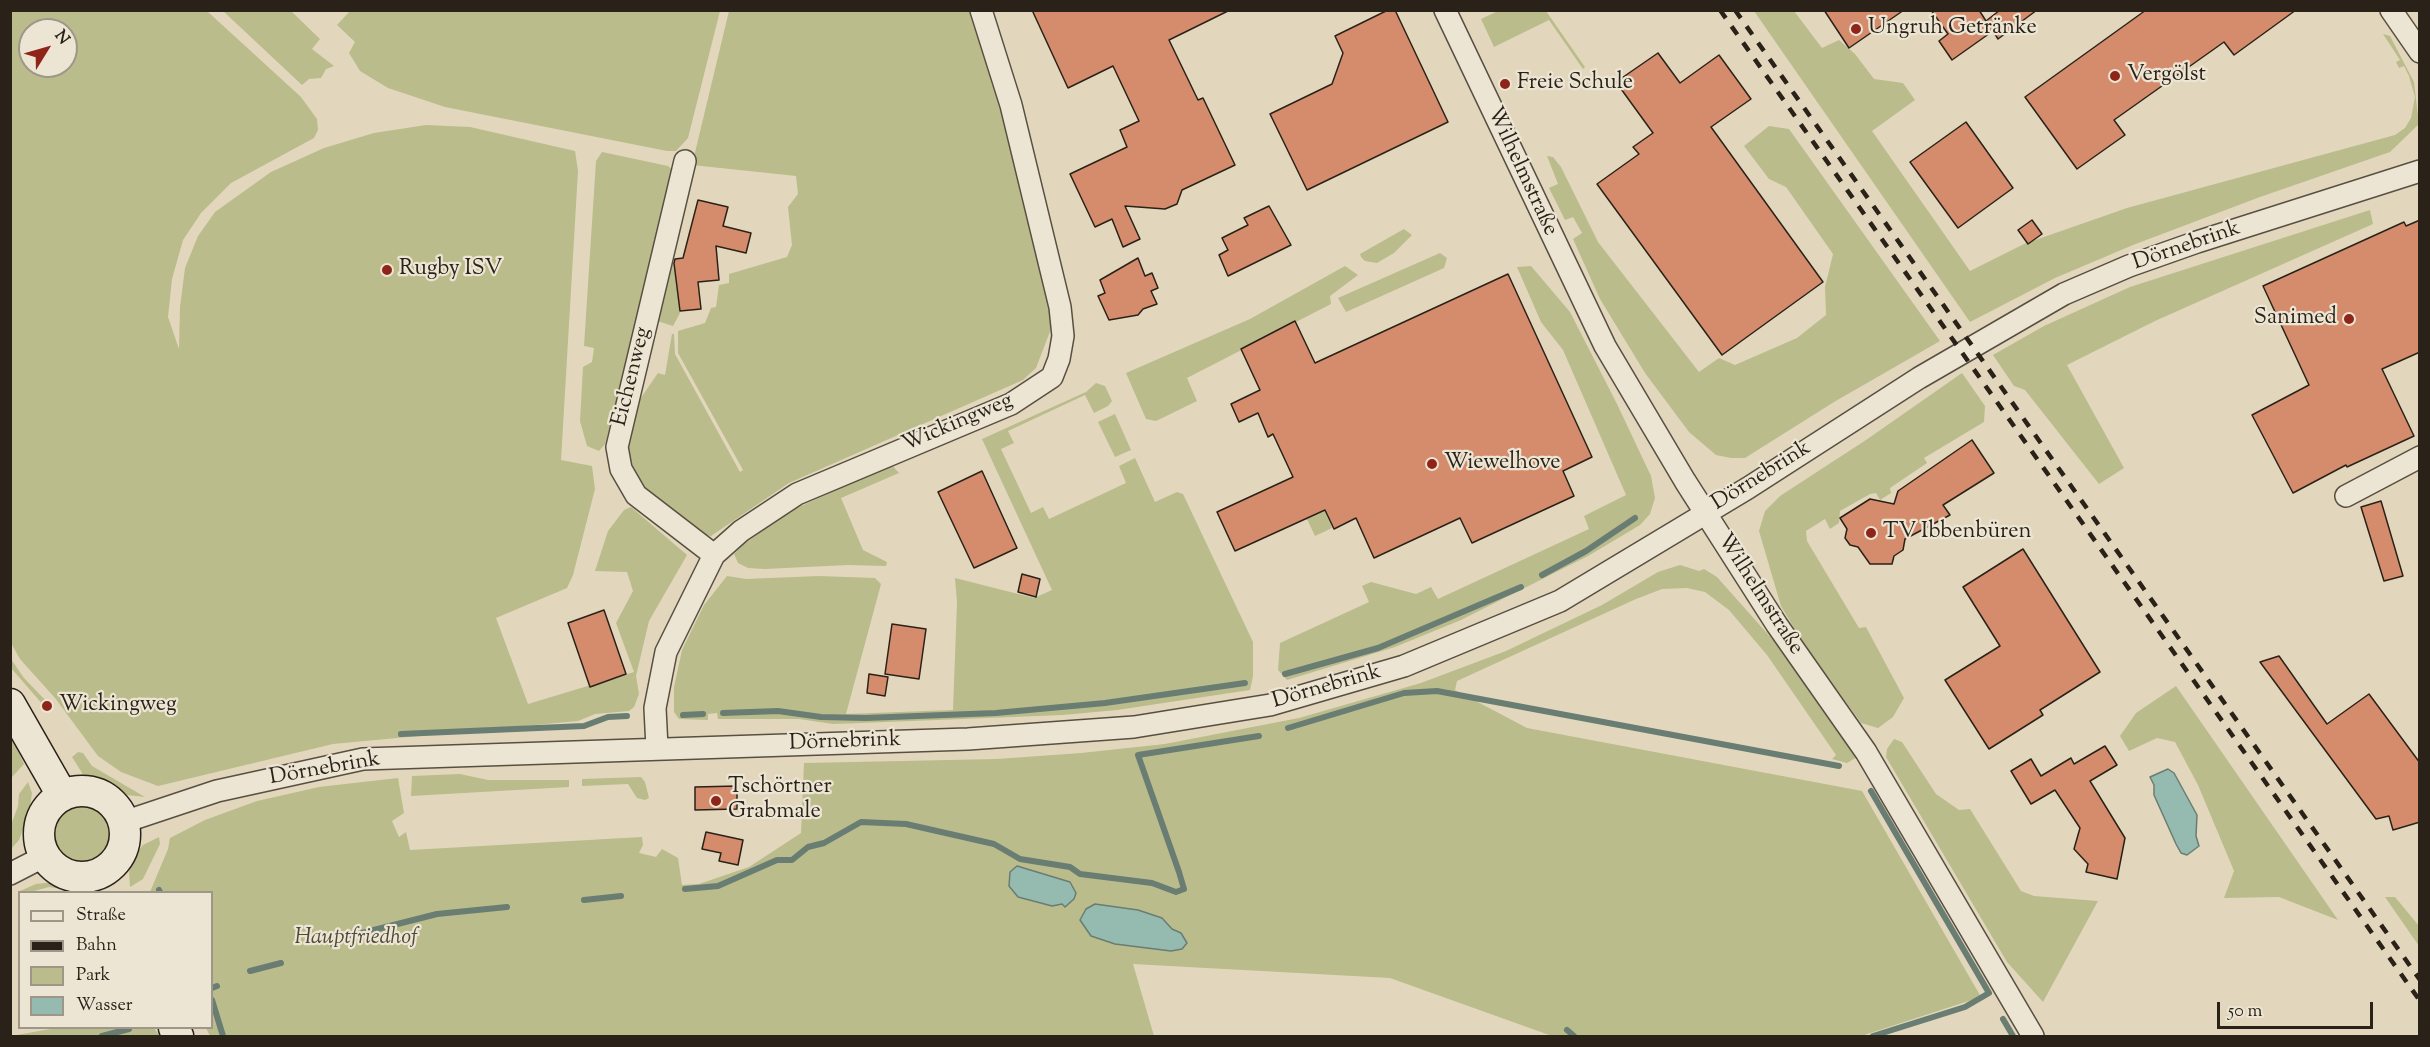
<!DOCTYPE html>
<meta charset="utf-8">
<style>
body{margin:0}
#map{position:relative;width:2430px;height:1047px;overflow:hidden;background:#e2d7bc;font-family:"Sorts Mill Goudy",serif}
canvas{display:block}
.frame{position:absolute;inset:0;border:12px solid #2a2219;pointer-events:none}
.legend{position:absolute;left:18px;top:891px;width:195px;height:138px;box-sizing:border-box;background:#ece5d3;border:2px solid #9e9789;margin:0;padding:8px 10px;list-style:none;font-size:18px;color:#2a2219}
.legend li{display:flex;align-items:center;gap:12px;height:30px}
.legend b{width:30px;border:2px solid #9e9789}
.north{position:absolute;left:18px;top:18px;width:60px;height:60px;box-sizing:border-box;background:#ece5d3;border:2px solid #9e9789;border-radius:50%;rotate:53deg;font-size:16px;font-weight:700;line-height:24px;text-align:center;color:#2a2219}
.north::after{content:'';display:block;margin:auto;width:21px;height:27px;background:#8f2418;clip-path:polygon(50% 0,100% 100%,50% 72%,0 100%)}
.scale{position:absolute;left:2217px;top:1002px;width:156px;height:27px;box-sizing:border-box;border:3px solid #2a2219;border-top:0;padding-left:8px;font-size:18px;line-height:21px;white-space:nowrap;color:#2a2219;-webkit-text-stroke:4px #ece5d3;paint-order:stroke}
</style>
<div id="map">
<canvas width="2430" height="1047"></canvas>
<div class="frame"></div>
<ul class="legend">
<li><b style="height:8px;background:#ece5d3"></b>Straße</li>
<li><b style="height:8px;background:#2a2219"></b>Bahn</li>
<li><b style="height:16px;background:#babc8c"></b>Park</li>
<li><b style="height:16px;background:#95baaf"></b>Wasser</li>
</ul>
<div class="north">N</div>
<div class="scale">50 m</div>
</div>
<script>
const c = document.querySelector('canvas').getContext('2d');
c.lineJoin = 'round';
function paint(path, color) { c.fillStyle = color; c.fill(path, 'evenodd'); }
const toPath = rows => new Path2D(rows.map(r => 'M' + r).join(''));
function stroke(path, color, width, dash) { c.strokeStyle = color; c.lineWidth = width; c.lineCap = dash ? 'butt' : 'round'; c.setLineDash(dash || []); c.stroke(path); }
function label(font, color, halo, rows, align = 'center') {
  c.font = font + ' "Sorts Mill Goudy",serif'; c.lineWidth = 4.5; c.setLineDash([]); c.textBaseline = 'middle'; c.strokeStyle = halo; c.fillStyle = color; for (const [text, x, y, turn = 0] of rows) {
    c.save(); c.translate(x, y); c.rotate((+turn || 0) * Math.PI / 180); c.textAlign = isNaN(turn) ? turn : align; if (halo) c.strokeText(text, 0, 0); c.fillText(text, 0, 0); c.restore();
  }
}
paint(toPath([
 [10,11,207,11,301,97,317,119,318,130,314,138,231,183,201,213,183,240,172,279,168,317,179,349,180,307,185,268,198,236,215,212,271,172,324,148,374,133,426,125,470,127,575,151,578,171,561,460,592,466,595,489,573,575,567,588,496,618,528,704,634,672,616,623,633,591,627,572,595,571,608,531,624,510,631,507,687,555,649,621,636,676,639,694,634,707,629,711,595,714,578,721,333,744,158,786,121,772,98,756,55,698,20,659,11,643],
 [30,30,66,30,66,66,30,66],
 [223,11,291,11,320,39,312,49,334,66,326,69,321,78,309,79,302,85],
 [350,11,350,10,720,11,688,138,676,151,667,151,445,107,388,88,360,71,349,53,355,42,337,25],
 [729,11,971,11,1001,107,1050,309,1051,329,1036,368,1023,380,789,483,711,536,705,535,638,485,627,464,626,449,636,405,658,373,665,375,672,334,674,334,675,354,740,472,743,470,678,353,678,331,705,323,711,308,716,307,719,285,729,283,729,274,787,257,792,245,788,207,798,194,796,176,692,165],
 [1498,11,1546,11,1585,67,1583,69,1549,20,1494,47,1481,19],
 [1754,11,1794,11,1822,48,1839,40,1855,54,1874,79,1903,83,1915,100,1872,131,1970,271,2024,244,2127,208,2395,135,2405,128,2411,118,2415,97,2409,76,2404,66,2399,68,2396,62,2400,60,2383,34,2390,36,2414,82,2419,124,2390,152,2260,197,2133,245,2055,278,1970,322],
 [1769,126,1789,129,1940,341,1834,402,1745,458,1731,458,1716,455,1689,432,1645,373,1600,299,1573,239,1582,233,1573,217,1565,220,1549,188,1558,184,1547,156,1553,157,1561,167,1598,242,1699,372,1719,358,1735,365,1797,338,1826,315,1825,287,1833,254,1786,187,1769,179,1744,146],
 [602,152,668,166,675,172,675,182,605,444,599,451,587,446,580,421,583,367,592,362,594,348,584,346,596,161],
 [2370,210,2373,224,2155,321,2067,365,2124,468,2099,484,2025,390,2014,386,1993,355,2044,326,2130,287],
 [1404,229,1412,235,1394,253,1377,263,1365,261,1361,257,1360,254],
 [1440,253,1447,258,1444,268,1346,312,1338,298],
 [666,263,674,263,680,313,673,326,651,319],
 [1345,266,1358,275,1330,296,1331,304,1187,378,1197,401,1156,421,1146,419,1126,373,1250,319],
 [1531,266,1570,312,1617,404,1651,476,1655,498,1650,514,1640,525,1588,556,1461,620,1395,647,1287,680,1278,670,1280,643,1369,602,1362,586,1371,582,1416,594,1431,587,1438,599,1589,529,1584,516,1626,495,1563,350,1541,322,1517,267],
 [1962,373,1985,406,1984,422,1924,458,1927,463,1890,488,1891,493,1880,500,1876,493,1870,494,1840,511,1839,523,1830,529,1825,519,1806,531,1807,541,1859,628,1866,627,1904,698,1893,717,1878,728,1861,723,1801,640,1781,606,1759,531,1765,511,1780,496,1866,440],
 [1096,383,1105,386,1112,401,1108,406,1094,413,1085,395,1008,431,1014,443,1001,449,1031,513,1043,507,1049,519,1126,483,1119,466,1135,458,1155,502,1177,492,1183,494,1253,642,1253,676,1250,690,1117,710,1063,715,861,723,833,724,799,719,718,719,717,713,708,714,708,720,679,719,674,712,674,687,682,650,704,605,727,576,746,579,819,576,875,578,881,584,846,714,953,710,957,602,955,578,1034,598,1052,590,982,439,1086,392],
 [1115,414,1131,450,1115,457,1098,422],
 [892,465,899,473,841,498,863,550,887,562,886,566,848,565,765,569,748,568,738,563,734,554,743,545,788,512],
 [1325,511,1332,528,1315,536,1307,519],
 [1680,565,1699,571,1704,569,1717,577,1789,658,1857,757,1847,763,1832,759,1836,755,1767,655,1729,610,1705,592,1687,588,1662,589,1636,599,1457,681,1455,690,1527,728,1862,791,1981,997,1861,1036,1552,1036,1390,978,1133,964,1154,1036,210,1036,206,1028,212,1028,212,892,150,892,168,849,170,838,205,820,257,801,319,787,398,778,404,813,392,821,399,837,406,832,410,850,642,837,643,845,639,853,656,857,662,849,678,858,682,885,699,884,749,867,801,833,804,763,997,759,1081,753,1165,744,1299,718,1421,683,1506,651,1602,605,1658,572],
 [11,659,24,678,48,703,44,706,11,668],
 [2176,686,2338,920,2279,897,2224,898,2234,871,2198,785,2175,742,2157,738,2129,751,2120,736,2136,713],
 [11,736,24,764,12,777,11,791],
 [1894,739,1902,742,1936,794,1959,810,1970,809,2021,891,2034,896,2098,901,2043,1002,2007,962,1886,757,1887,749],
 [78,752,83,753,92,766,145,797,127,795,107,783,84,776,72,757],
 [460,774,488,780,569,780,569,787,411,796,412,776],
 [641,777,645,782,649,798,645,800,637,798,628,784,582,786,582,779],
 [28,782,32,793,29,814,19,840,11,849,11,825,18,806,19,794],
 '51 833a31 31 0 1 1 62 0a31 31 0 1 1-62 0Z',
 [159,837,160,844,143,879,130,887,129,872,135,855,143,845],
 [54,882,79,892,49,887,30,892,20,891,36,884],
 [2385,897,2395,897,2419,926,2419,946],
 [56,1028,154,1028,160,1036,11,1036]
]), '#babc8c');
const water = toPath([
 [2168,769,2174,773,2197,815,2196,836,2199,846,2187,855,2181,853,2176,844,2154,795,2154,785,2150,777,2168,769],
 [1017,866,1070,882,1076,893,1074,899,1065,907,1062,904,1052,906,1018,897,1009,886,1010,872,1017,866],
 [1095,904,1138,910,1162,918,1172,929,1181,933,1187,943,1182,949,1171,951,1115,944,1091,936,1080,920,1086,909,1095,904]
]);
paint(water, '#95baaf');
stroke(water, '#6a7d73', 1.5);
stroke(toPath([
 [1542,575,1586,551,1635,518],
 [1285,674,1378,648,1521,587],
 [723,713,778,711,821,717,865,718,996,713,1105,703,1245,683],
 [683,715,703,714],
 [1288,728,1404,693,1437,691,1839,766],
 [401,734,584,726,608,717,627,716],
 [1871,791,1989,993,1965,1007,1873,1036],
 [685,889,718,886,777,860,792,860,808,847,824,843,861,822,906,824,994,844,1020,859,1070,867,1080,874,1152,883,1176,892,1184,889,1179,872,1138,755,1259,736],
 [159,890,160,892],
 [584,900,621,896],
 [333,945,350,936,437,914,507,907],
 [250,971,281,963],
 [212,988,217,986],
 [212,1000,223,1036],
 [2003,1019,2013,1036],
 [1567,1030,1574,1036],
 [102,1036,129,1029]
]), '#6a7d73', 6);
const building = toPath([
 [1032,10,1230,10,1169,40,1198,100,1203,98,1235,165,1182,190,1177,204,1165,209,1125,206,1140,239,1123,247,1112,219,1095,227,1070,174,1127,147,1120,130,1139,121,1113,66,1068,88,1032,10],
 [1388,10,1395,10,1448,122,1307,190,1270,114,1332,84,1343,53,1335,36,1388,10],
 [1824,10,1904,10,1849,48,1824,10],
 [1931,10,1979,10,1986,21,2000,10,2037,10,1998,39,1993,31,1952,60,1939,41,1948,34,1931,10],
 [2146,10,2296,10,2234,55,2224,42,2114,120,2125,135,2077,169,2025,97,2146,10],
 [1658,53,1680,83,1719,55,1751,99,1711,127,1823,282,1722,355,1597,184,1639,154,1633,147,1653,133,1616,82,1658,53],
 [1966,122,2013,188,1958,228,1910,162,1966,122],
 [698,200,728,207,723,226,751,233,746,253,716,246,719,280,698,282,701,309,680,311,674,263,675,259,683,258,698,200],
 [1269,206,1291,245,1228,276,1219,255,1228,250,1222,238,1248,225,1244,218,1269,206],
 [2032,220,2042,234,2028,244,2018,230,2032,220],
 [2420,220,2420,352,2382,369,2414,436,2347,467,2346,465,2293,493,2252,415,2309,385,2263,286,2404,222,2406,226,2420,220],
 [1138,258,1145,276,1152,273,1158,288,1151,291,1157,304,1143,309,1138,315,1109,320,1098,296,1105,293,1100,280,1138,258],
 [1508,274,1592,457,1563,471,1574,496,1472,543,1460,518,1374,558,1356,518,1334,529,1325,510,1235,551,1217,512,1293,477,1273,434,1268,437,1258,413,1239,422,1231,404,1260,390,1241,349,1295,321,1315,363,1508,274],
 [1972,440,1994,473,1943,505,1950,515,1905,539,1903,550,1894,556,1892,564,1870,564,1858,547,1850,545,1845,538,1847,529,1840,518,1870,499,1894,504,1898,491,1972,440],
 [982,471,1017,548,974,568,938,492,982,471],
 [2381,501,2403,576,2384,581,2361,507,2381,501],
 [2023,549,2100,672,2040,710,2043,715,1989,749,1945,680,2000,646,1963,587,2023,549],
 [1022,574,1040,579,1036,597,1018,592,1022,574],
 [604,610,626,674,590,687,568,623,604,610],
 [892,624,926,629,919,679,885,674,892,624],
 [2279,656,2327,724,2369,694,2420,763,2420,822,2393,830,2389,816,2376,819,2260,662,2279,656],
 [869,674,888,677,885,696,867,693,869,674],
 [2105,746,2117,765,2090,781,2125,838,2117,879,2086,872,2088,864,2074,849,2080,828,2055,790,2031,804,2011,771,2031,759,2041,776,2071,758,2074,764,2105,746],
 [737,786,737,809,695,810,695,787,737,786],
 [706,832,743,840,738,865,719,861,721,853,702,849,706,832]
]);
paint(building, '#d58c6d');
stroke(building, '#2a2219', 1.5);
const minor = toPath([
 [1445,10,1605,346,1685,481,1777,625,1866,752,2033,1036],
 [2391,10,2420,52],
 [685,161,617,447,621,469,636,495,714,555],
 [2346,496,2420,457],
 [657,748,655,708,666,652,714,555,741,531,797,494,1011,404,1052,377,1059,359,1063,336,1060,307,1011,105,981,10],
 [124,822,217,791,363,759,968,739,1134,727,1270,705,1404,666,1560,601,1748,488,1919,378,2064,294,2129,266,2197,242,2420,171],
 [10,874,45,856]
]);
const secondary = toPath([
 [10,704,62,795],
 '39 834a43 43 0 1 1 86 0a43 43 0 1 1-86 0Z',
 [174,1028,178,1036]
]);
stroke(minor, '#584f42', 24);
stroke(secondary, '#2a2219', 33);
stroke(minor, '#ece5d3', 21);
stroke(secondary, '#ece5d3', 30);
stroke(toPath([
 [1720,10,2420,1001],
 [1735,10,2420,980]
]), '#2a2219', 4.5, [10, 10]);
for (const [x, y, r, color] of [
 [1856,29,6,"#8f2418"],
 [2115,76,6,"#8f2418"],
 [1505,84,6,"#8f2418"],
 [387,270,6,"#8f2418"],
 [2349,319,6,"#8f2418"],
 [1432,464,6,"#8f2418"],
 [1871,533,6,"#8f2418"],
 [47,706,6,"#8f2418"],
 [716,801,6,"#8f2418"]
]) { const dot = new Path2D(); dot.arc(x, y, r, 0, 2 * Math.PI); c.fillStyle = color; c.fill(dot); stroke(dot, '#ece5d3', 2); }
label('22px', '#2a2219', '#ece5d3', [
 ["Ungruh Getränke",1868,29],
 ["Vergölst",2127,76],
 ["Freie Schule",1517,84],
 ["Rugby ISV",399,270],
 ["Sanimed",2337,319,"right"],
 ["Wiewelhove",1444,464],
 ["TV Ibbenbüren",1883,533],
 ["Wickingweg",59,706],
 ["Tschörtner",728,788],
 ["Grabmale",728,813]
], 'left');
label('22px', '#2a2219', '#ece5d3', [
 ["Wilhelmstraße",1521,172,65],
 ["Dörnebrink",2187,247,-19],
 ["Eichenweg",633,377,-76],
 ["Wickingweg",958,424,-23],
 ["Dörnebrink",1762,477,-32],
 ["Wilhelmstraße",1759,595,57],
 ["Dörnebrink",1327,688,-16],
 ["Dörnebrink",845,743,-2],
 ["Dörnebrink",325,770,-10]
]);
label('italic 22px', '#4e4836', '#ece5d3', [
 ["Hauptfriedhof",356,939]
]);
</script>
